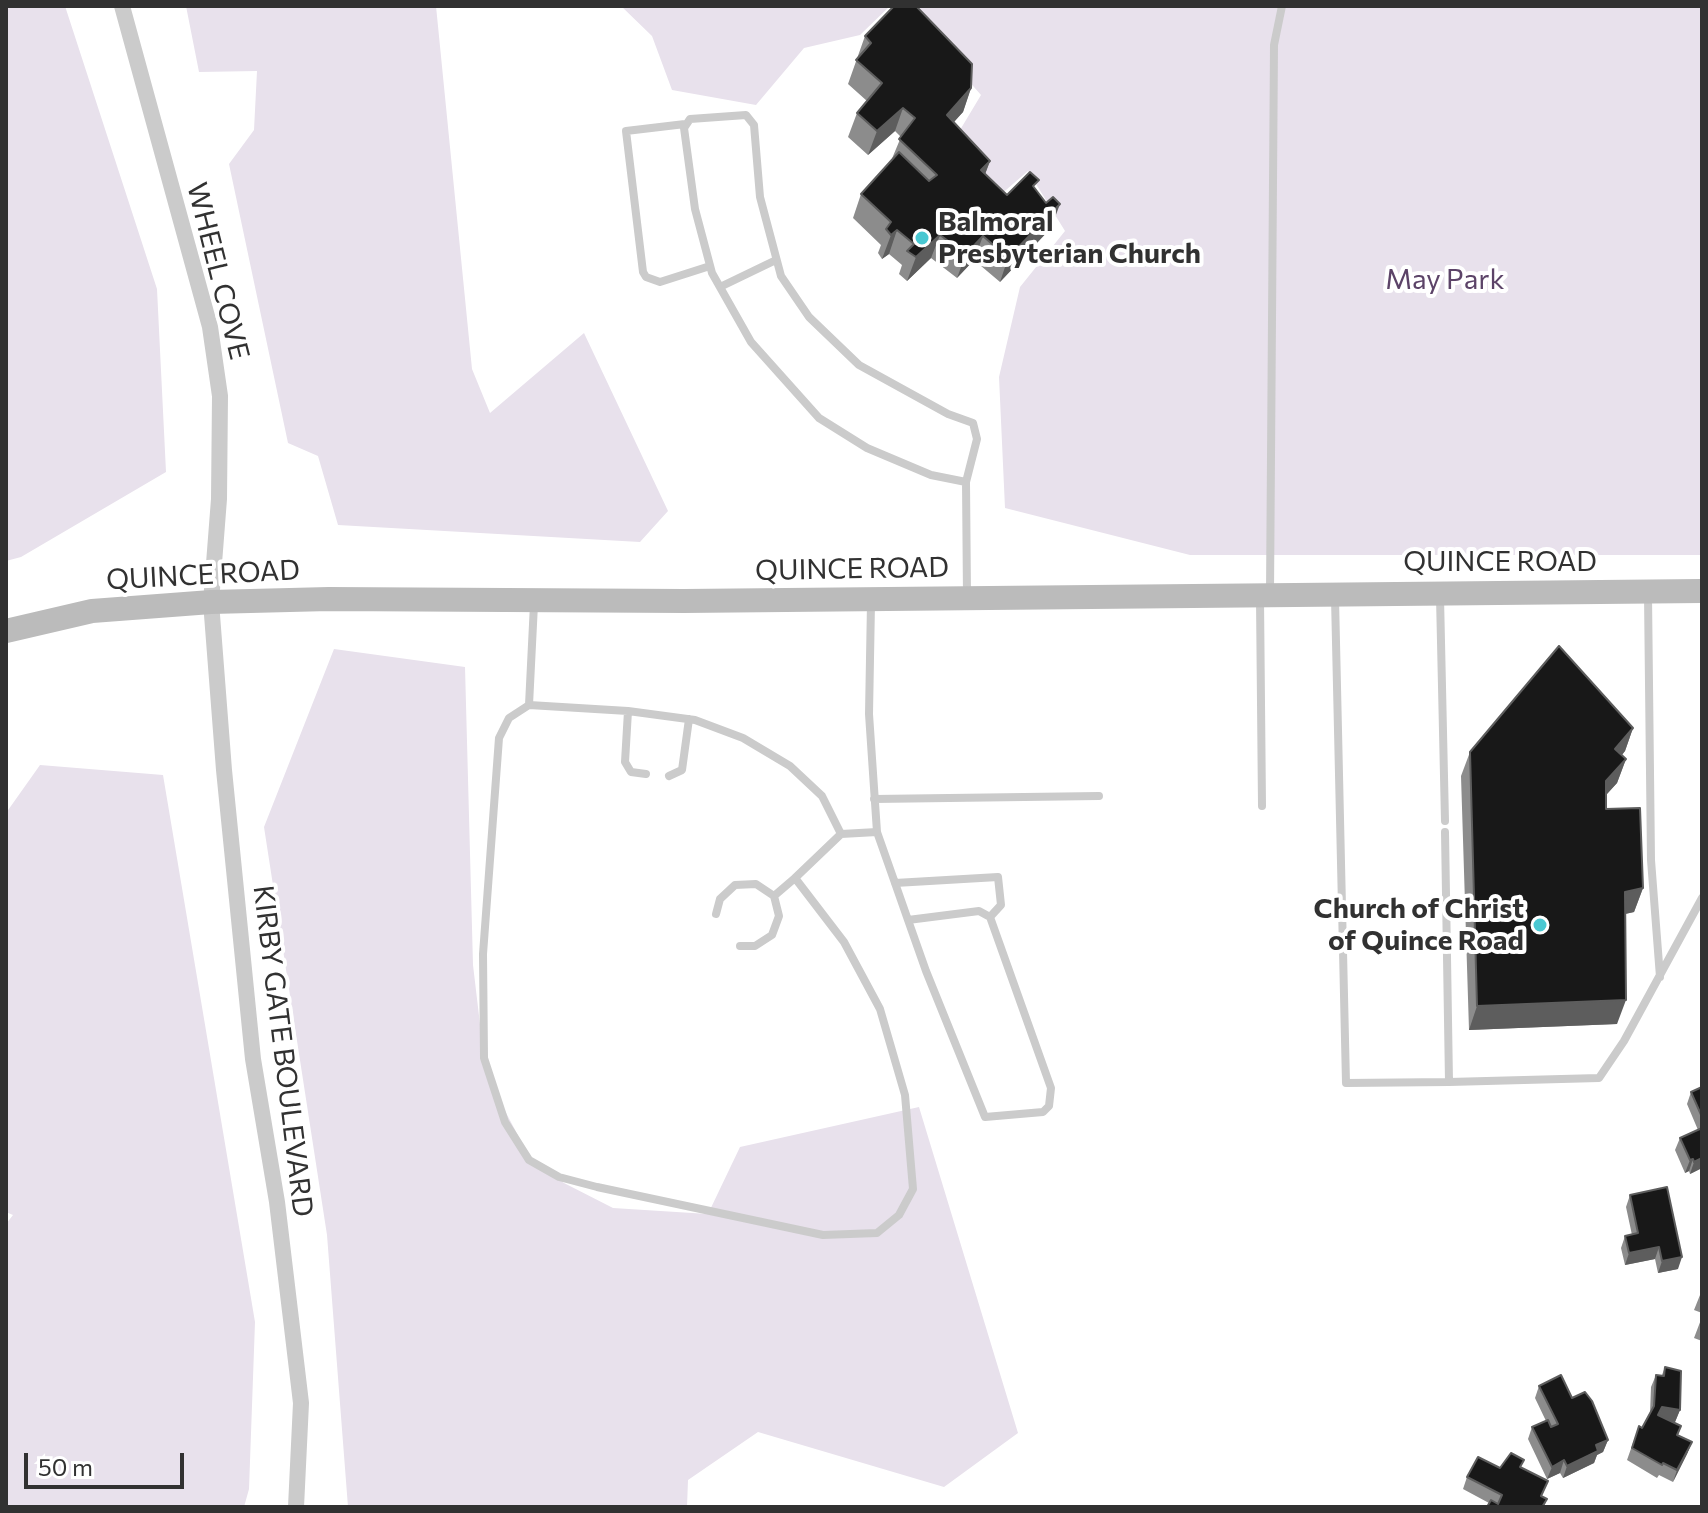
<!DOCTYPE html>
<style>
body{margin:0}
#map{position:relative;width:1708px;height:1513px;overflow:hidden;background:#fff;font-family:Commissioner,sans-serif}
canvas{display:block}
.frame{position:absolute;inset:0;border:8px solid #313131;pointer-events:none}
.scale{position:absolute;left:24px;top:1453px;width:160px;height:36px;box-sizing:border-box;border:4px solid #313131;border-top:0;padding-left:10px;font-size:24px;line-height:28px;white-space:nowrap;color:#313131;-webkit-text-stroke:6px #fff;paint-order:stroke}
</style>
<div id="map">
<canvas width="1708" height="1513"></canvas>
<div class="frame"></div>
<div class="scale">50 m</div>
</div>
<script>
const c = document.querySelector('canvas').getContext('2d');
c.lineJoin = 'round';
function paint(path, color) { c.fillStyle = color; c.fill(path, 'evenodd'); }
const toPath = rows => new Path2D(rows.map(r => 'M' + r).join(''));
function stroke(path, color, width, dash) { c.strokeStyle = color; c.lineWidth = width; c.lineCap = dash ? 'butt' : 'round'; c.setLineDash(dash || []); c.stroke(path); }
function label(font, color, halo, rows, align = 'center') {
  c.font = font + ' Commissioner,sans-serif'; c.lineWidth = 8; c.setLineDash([]); c.textBaseline = 'middle'; c.strokeStyle = halo; c.fillStyle = color; for (const [text, x, y, turn = 0] of rows) {
    c.save(); c.translate(x, y); c.rotate((+turn || 0) * Math.PI / 180); c.textAlign = isNaN(turn) ? turn : align; if (halo) c.strokeText(text, 0, 0); c.fillText(text, 0, 0); c.restore();
  }
}
paint(toPath([
 [6,6,65,6,157,289,166,472,21,557,6,561],
 [186,6,436,6,472,369,490,413,584,333,668,511,640,542,338,525,318,456,288,443,229,164,254,130,257,71,199,72],
 [621,6,890,6,860,35,804,48,756,105,672,90,652,36],
 [903,6,1702,6,1702,555,1190,555,1005,508,999,377,1020,287,1065,231,1028,171,999,196,957,135,981,95],
 [334,649,465,667,473,965,486,1075,531,1160,564,1183,613,1208,708,1214,740,1147,919,1107,1018,1433,944,1487,758,1432,688,1480,687,1507,348,1507,327,1235,264,827],
 [40,765,163,775,255,1322,249,1489,244,1507,6,1507,6,1224,13,1215,6,1212,6,813]
]), '#e8e1ec');
stroke(toPath([
 [685,124,626,131,643,272,646,277,660,282,710,266],
 [720,287,776,260],
 [966,482,977,439,973,423,948,414,859,365,809,317,781,276,760,197,754,125,746,115,690,119,684,128,695,209,712,273,751,342,819,418,867,448,931,475,966,482,967,597],
 [1270,593,1274,45,1282,6],
 [1648,595,1651,860,1660,977],
 [1440,597,1445,821],
 [1335,598,1346,1083,1449,1082],
 [1260,599,1262,806],
 [871,603,869,714,877,832,895,883,908,920,926,971,985,1117,1043,1112,1049,1106,1051,1088,990,917,979,911,908,920],
 [534,604,529,705,509,718,499,738,483,954,484,1058,505,1122,529,1160,559,1177,597,1187,823,1235,877,1233,899,1215,913,1189,905,1095,880,1009,844,942,795,878,841,834,877,832],
 [529,705,628,711,695,720,743,738,790,766,822,796,841,834],
 [628,711,625,762,631,772,646,774],
 [669,776,682,770,689,719],
 [874,799,1099,796],
 [1445,832,1449,1082,1599,1078,1624,1041,1702,898],
 [895,883,998,877,1001,905,990,917],
 [774,896,795,878],
 [716,914,720,899,735,885,756,884,774,896,779,916,772,935,755,946,740,946]
]), '#cbcbcb', 8);
stroke(toPath([
 [122,6,210,327,220,396,219,499,211,602,224,770,253,1059,277,1202,301,1403,296,1507]
]), '#cbcbcb', 16);
stroke(toPath([
 [6,631,92,611,211,602,329,599,684,601,1702,591]
]), '#bbb', 24);
paint(toPath([
 [865,36,971,88,963,112,953,122,990,161,985,174,1007,195,1035,189,1051,228,1000,282,974,260,957,278,931,258,907,281,899,274,902,265,889,254,882,259,878,253,881,245,853,218,861,194,891,161,901,137,895,131,868,155,848,137,857,113,867,101,848,84],
 [1633,728,1625,751,1622,755,1626,759,1617,783,1606,795,1606,809,1643,888,1634,912,1625,914,1617,1024,1469,1030,1461,776,1470,752],
 [1702,1087,1702,1168,1690,1174,1689,1171,1685,1173,1675,1150,1680,1138,1698,1130,1687,1104,1691,1092],
 [1630,1195,1678,1269,1658,1273,1655,1259,1625,1265,1621,1248,1625,1236,1632,1235,1626,1207],
 [1702,1290,1702,1313,1694,1310],
 [1702,1317,1702,1341,1694,1338],
 [1665,1367,1680,1410,1675,1422,1671,1421,1681,1426,1678,1435,1692,1442,1687,1454,1673,1482,1659,1475,1657,1478,1627,1460,1639,1426,1642,1428,1650,1414,1651,1387,1656,1375,1662,1375],
 [1539,1386,1572,1398,1608,1440,1603,1452,1597,1455,1594,1463,1563,1478,1560,1473,1547,1479,1528,1439,1532,1427,1546,1421,1535,1398],
 [1500,1468,1521,1468,1542,1497,1547,1499,1544,1507,1487,1507,1489,1503,1463,1489,1467,1477]
]), '#8c8c8c');
paint(toPath([
 [971,88,963,112,939,139,947,115],
 [903,108,895,131,868,155,877,131],
 [990,161,981,185,981,170],
 [1060,204,1051,228,1000,282,1008,258],
 [897,230,889,254,882,259,891,235],
 [940,235,931,258,907,281,916,257],
 [983,236,974,260,957,278,966,254],
 [1633,728,1625,751,1607,773,1615,749],
 [1626,759,1617,783,1597,805,1606,781],
 [1643,888,1634,912,1616,916,1625,892],
 [1626,1000,1617,1024,1469,1030,1477,1006],
 [1702,1158,1702,1168,1690,1174,1694,1162],
 [1693,1159,1689,1171,1685,1173,1690,1160],
 [1659,1247,1655,1259,1625,1265,1629,1253],
 [1682,1257,1678,1269,1658,1273,1662,1261],
 [1662,1407,1680,1410,1675,1422,1657,1419,1654,1427],
 [1608,1440,1603,1452,1597,1455,1594,1463,1563,1478,1567,1466,1596,1445],
 [1692,1442,1687,1454,1673,1482,1677,1470],
 [1564,1460,1560,1473,1547,1479,1552,1467]
]), '#5d5d5d');
const building = toPath([
 [894,6,916,6,972,64,971,88,947,115,990,161,981,170,1007,195,1030,172,1039,180,1033,186,1046,203,1053,197,1060,204,1008,258,983,236,966,254,940,235,916,257,907,251,914,244,897,230,891,235,886,229,891,222,861,194,899,152,929,181,937,175,899,139,915,118,903,108,877,131,857,113,882,83,856,60,871,43,865,36,894,6],
 [1559,646,1633,728,1615,749,1626,759,1606,781,1606,809,1640,808,1643,888,1625,892,1626,1000,1477,1006,1470,752,1559,646],
 [1702,1087,1702,1117,1691,1092,1702,1087],
 [1702,1128,1702,1158,1694,1162,1693,1159,1690,1160,1680,1138,1702,1128],
 [1667,1187,1682,1257,1662,1261,1659,1247,1629,1253,1625,1236,1638,1233,1630,1195,1667,1187],
 [1665,1367,1681,1371,1680,1410,1662,1407,1658,1415,1681,1426,1677,1435,1692,1442,1677,1470,1663,1463,1662,1465,1632,1448,1639,1426,1642,1428,1654,1406,1656,1375,1664,1376,1665,1367],
 [1561,1375,1572,1398,1585,1392,1592,1401,1608,1440,1596,1445,1598,1451,1567,1466,1564,1460,1552,1467,1532,1427,1548,1420,1551,1427,1558,1424,1539,1386,1561,1375],
 [1511,1453,1524,1460,1520,1467,1548,1481,1541,1496,1547,1499,1542,1507,1487,1507,1491,1500,1498,1504,1502,1495,1467,1477,1478,1457,1500,1468,1511,1453]
]);
paint(building, '#181818');
stroke(building, '#5d5d5d', 2);
for (const [x, y, r, color] of [
 [922,238,8,"#49c8d2"],
 [1540,925,8,"#49c8d2"]
]) { const dot = new Path2D(); dot.arc(x, y, r, 0, 2 * Math.PI); c.fillStyle = color; c.fill(dot); stroke(dot, '#fff', 3); }
label('bold 28px', '#313131', '#fff', [
 ["Balmoral",938,222],
 ["Presbyterian Church",938,254],
 ["Church of Christ",1524,909,"right"],
 ["of Quince Road",1524,941,"right"]
], 'left');
label('28px', '#313131', '#fff', [
 ["WHEEL COVE",218,271,76],
 ["QUINCE ROAD",1500,562],
 ["QUINCE ROAD",852,569,-1],
 ["QUINCE ROAD",203,575,-3],
 ["KIRBY GATE BOULEVARD",283,1051,83]
]);
label('28px', '#5c4368', '#fff', [
 ["May Park",1445,280]
]);
</script>
